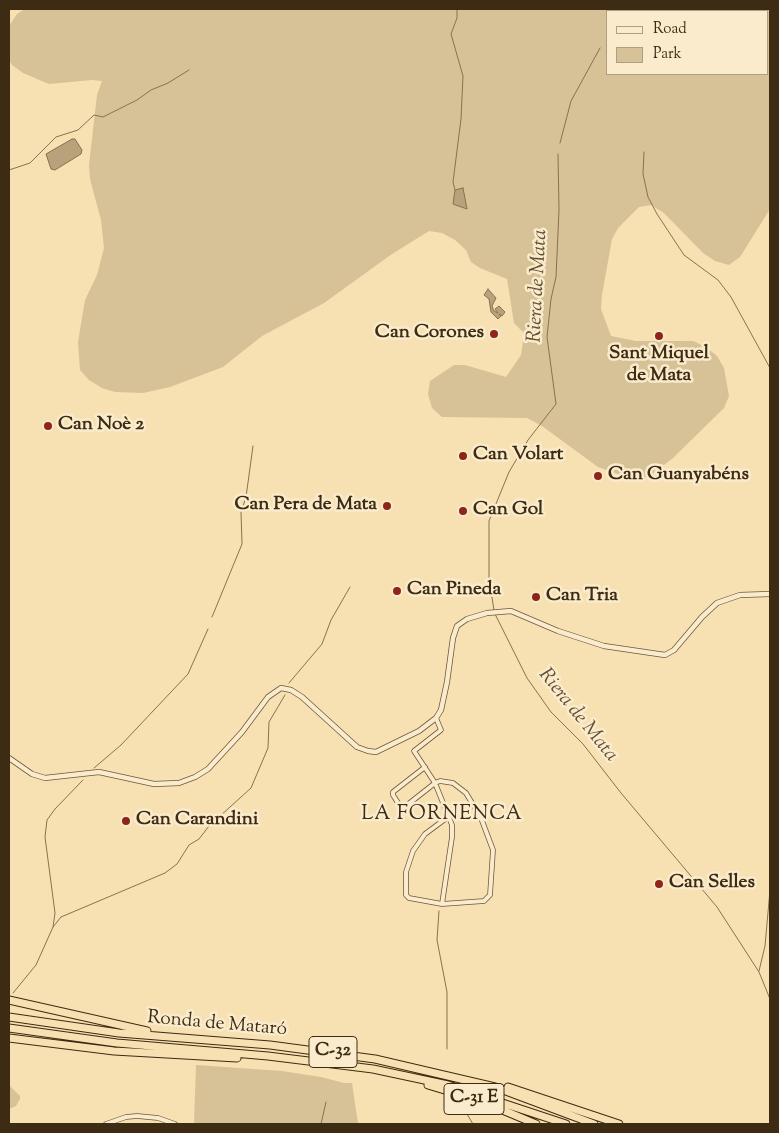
<!DOCTYPE html>
<meta charset="utf-8">
<style>
body{margin:0}
#map{position:relative;width:779px;height:1133px;overflow:hidden;background:#f7e0b1;font-family:"Sorts Mill Goudy",serif}
canvas{display:block}
.frame{position:absolute;inset:0;border:10px solid #3d2b13;pointer-events:none}
.legend{position:absolute;left:606px;top:10px;width:162px;height:65px;box-sizing:border-box;background:#faebcc;border:1px solid #ae9e82;margin:0;padding:6px 9px;list-style:none;font-size:15px;color:#3d2b13}
.legend li{display:flex;align-items:center;gap:10px;height:25px}
.legend b{width:25px;border:1px solid #ae9e82}
</style>
<div id="map">
<canvas width="779" height="1133"></canvas>
<div class="frame"></div>
<ul class="legend">
<li><b style="height:6px;background:#faebcc"></b>Road</li>
<li><b style="height:14px;background:#d7c196"></b>Park</li>
</ul>
</div>
<script>
const c = document.querySelector('canvas').getContext('2d');
c.lineJoin = 'round';
function paint(path, color) { c.fillStyle = color; c.fill(path, 'evenodd'); }
const toPath = rows => new Path2D(rows.map(r => 'M' + r).join(''));
function stroke(path, color, width, dash) { c.strokeStyle = color; c.lineWidth = width; c.lineCap = dash ? 'butt' : 'round'; c.setLineDash(dash || []); c.stroke(path); }
function label(font, color, halo, rows, align = 'center') {
  c.font = font + ' "Sorts Mill Goudy",serif'; c.lineWidth = 5; c.setLineDash([]); c.textBaseline = 'middle'; c.strokeStyle = halo; c.fillStyle = color; for (const [text, x, y, turn = 0] of rows) {
    c.save(); c.translate(x, y); c.rotate((+turn || 0) * Math.PI / 180); c.textAlign = isNaN(turn) ? turn : align; if (halo) c.strokeText(text, 0, 0); c.fillText(text, 0, 0); c.restore();
  }
}
paint(toPath([
 [25,9,770,9,770,209,740,257,729,265,715,261,703,253,664,213,651,205,639,207,618,228,612,239,602,295,601,309,611,336,636,341,693,341,706,347,717,356,724,368,729,396,724,408,673,458,651,475,639,481,598,467,542,426,527,418,442,417,432,408,428,394,430,381,454,365,465,365,506,377,521,355,524,333,514,323,507,279,480,268,471,262,466,250,455,240,442,233,429,231,392,254,324,303,262,336,223,367,170,387,143,393,115,392,102,388,89,380,80,370,78,342,85,300,97,275,104,248,101,220,90,179,89,165,97,95,102,81,92,80,49,84,23,73,12,65,9,60,9,26,17,14],
 [608,11,768,11,768,74,608,74],
 [196,1065,282,1071,321,1077,344,1083,352,1083,358,1124,194,1124],
 [9,1085,20,1096,20,1099,16,1106,9,1109]
]), '#d7c196');
const water = toPath([
 [72,139,75,139,82,150,81,154,55,170,51,169,46,154,72,139],
 [463,188,467,209,453,204,455,190,463,188],
 [488,289,496,298,492,306,494,311,498,313,495,309,499,306,505,312,502,316,499,314,501,316,498,319,491,312,489,299,484,295,488,289]
]);
paint(water, '#b8a27b');
stroke(water, '#877251', 1);
stroke(toPath([
 [560,143,571,101,600,48],
 [644,152,643,174,648,197,657,214,684,255,718,280,731,297,770,368],
 [9,170,30,163,56,137,78,130,94,115,103,117,137,100,151,90,168,83,189,70],
 [455,190,453,182,461,119,463,76,451,34,457,18,457,9],
 [494,610,489,579,489,521,509,472,528,440,556,404,547,337,551,299,556,277,559,210,558,154],
 [495,614,527,678,551,712,583,744,621,793,717,907,759,972,770,999],
 [212,617,242,544,241,512,246,497,253,446],
 [289,683,322,644,331,620,350,587],
 [94,768,121,745,188,674,208,629],
 [439,911,437,940,447,992,447,1049],
 [53,927,55,913,45,837,47,820,55,809,83,780],
 [759,971,765,946,770,890],
 [13,993,36,965,53,927,61,917,165,873,177,864,189,845,199,839,209,826,251,788,268,748,269,722,285,695],
 [462,1106,473,1124],
 [321,1124,326,1102]
]), '#877251', 1);
const minor = toPath([
 [436,718,441,730,414,751,435,783,452,825,452,837,442,904],
 [425,767,393,792,393,795,402,809,435,783,440,781,453,783,466,793,481,818,493,850,490,895,484,901,442,904,409,898,406,895,406,872,413,851,425,834,448,817],
 [106,1124,126,1117,137,1116,158,1118,175,1124]
]);
const tertiary = toPath([
 [9,758,32,774,45,778,99,772,154,784,179,783,195,777,208,769,242,732,268,697,281,688,291,690,302,697,357,747,368,751,376,752,419,731,436,718,441,710,447,682,453,638,457,626,467,619,487,613,511,611,558,631,604,646,665,655,674,650,702,617,717,603,740,595,770,594]
]);
const motorway = toPath([
 [9,1000,147,1031],
 [9,1017,119,1033,270,1045,375,1059,495,1087,594,1124],
 [9,1028,117,1043,268,1056,373,1069,448,1085,566,1124],
 [9,1038,114,1051,237,1058],
 [428,1085,481,1101,536,1124],
 [508,1087,619,1124]
]);
stroke(minor, '#6c583a', 5.5);
stroke(tertiary, '#6c583a', 6);
stroke(motorway, '#3d2b13', 9);
stroke(minor, '#faebcc', 4);
stroke(tertiary, '#faebcc', 4.5);
stroke(motorway, '#f7e0b1', 7);
for (const [x, y, r, color] of [
 [494,334,5,"#8f2418"],
 [659,336,5,"#8f2418"],
 [48,426,5,"#8f2418"],
 [463,456,5,"#8f2418"],
 [598,476,5,"#8f2418"],
 [387,506,5,"#8f2418"],
 [463,511,5,"#8f2418"],
 [397,591,5,"#8f2418"],
 [536,597,5,"#8f2418"],
 [126,821,5,"#8f2418"],
 [659,884,5,"#8f2418"]
]) { const dot = new Path2D(); dot.arc(x, y, r, 0, 2 * Math.PI); c.fillStyle = color; c.fill(dot); stroke(dot, '#faebcc', 2); }
for (const [x, y, w] of [
 [333,1052,48],
 [474,1099,60]
]) { const box = new Path2D(); box.roundRect(x - w / 2, y - 15.5, w, 31, 4); c.fillStyle = '#faebcc'; c.fill(box); stroke(box, '#3d2b13', 1); }
label('bold 18px', '#3d2b13', null, [
 ["C-32",333,1052],
 ["C-31 E",474,1099]
]);
label('bold 19px', '#3d2b13', '#faebcc', [
 ["Can Corones",484,334,"right"],
 ["Sant Miquel",659,355,"center"],
 ["de Mata",659,377,"center"],
 ["Can Noè 2",58,426],
 ["Can Volart",473,456],
 ["Can Guanyabéns",608,476],
 ["Can Pera de Mata",377,506,"right"],
 ["Can Gol",473,511],
 ["Can Pineda",407,591],
 ["Can Tria",546,597],
 ["Can Carandini",136,821],
 ["Can Selles",669,884]
], 'left');
label('19px', '#3d2b13', '#faebcc', [
 ["Ronda de Mataró",217,1025,5]
]);
label('italic 20px', '#624f32', '#faebcc', [
 ["Riera de Mata",539,286,-87],
 ["Riera de Mata",577,716,51]
]);
c.letterSpacing = '1px';
label('20px', '#3d2b13', '#faebcc', [
 ["LA FORNENCA",442,816]
]);
c.letterSpacing = '0px';
</script>
